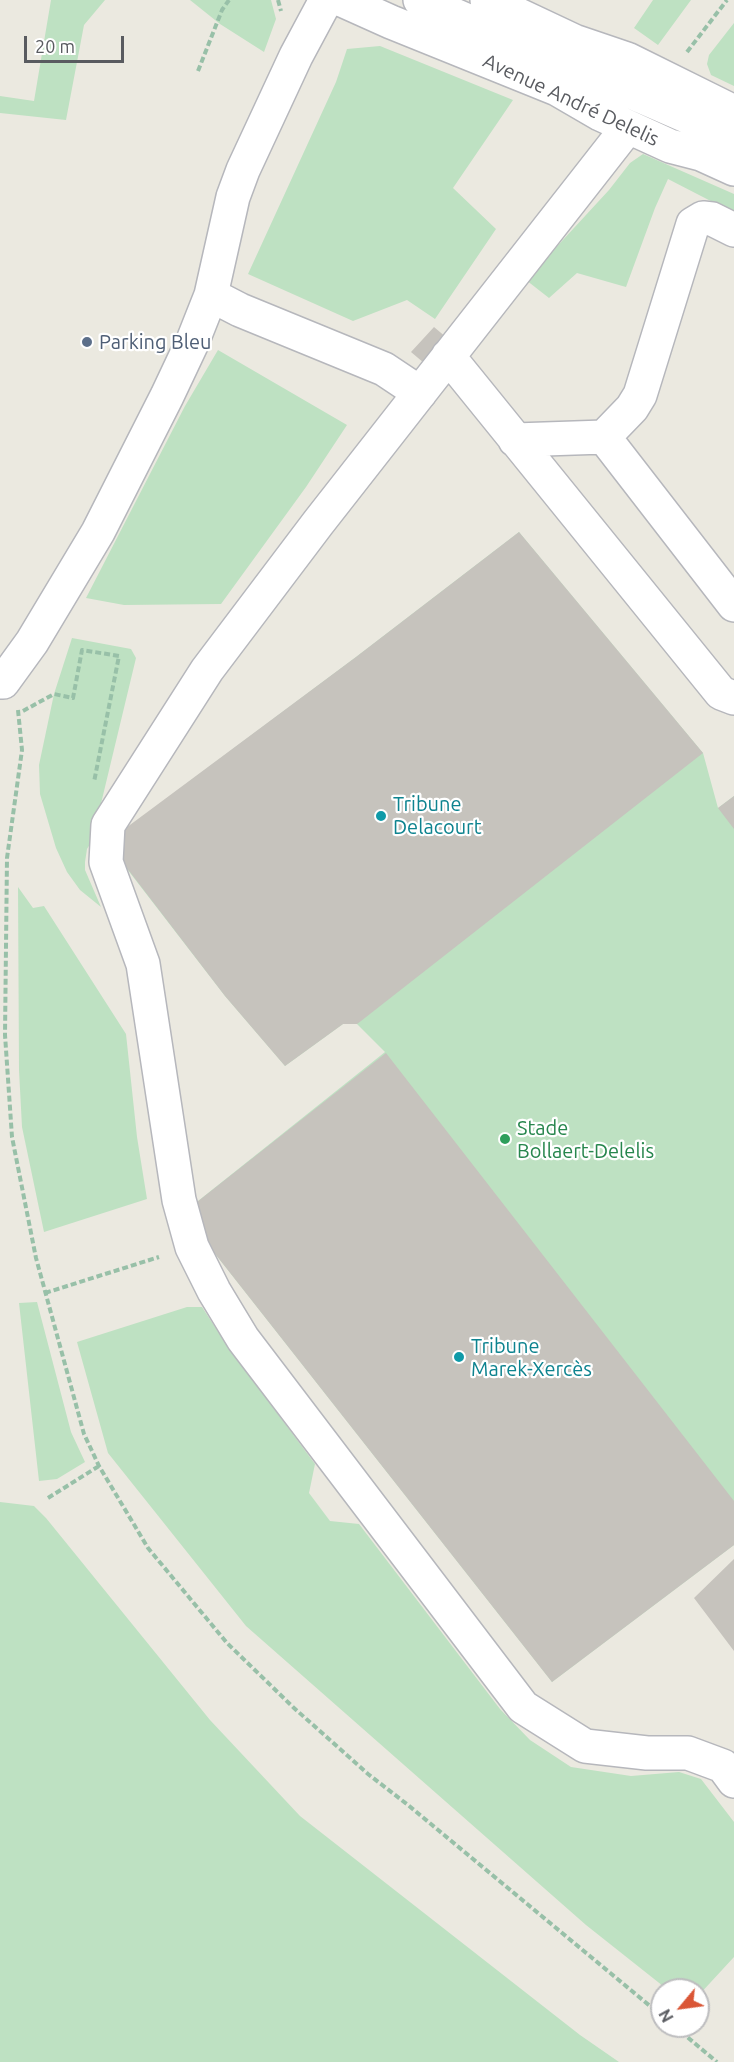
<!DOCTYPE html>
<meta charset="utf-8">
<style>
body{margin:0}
#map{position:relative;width:734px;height:2062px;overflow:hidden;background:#ebe9e0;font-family:Ubuntu,sans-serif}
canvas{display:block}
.north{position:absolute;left:650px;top:1978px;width:60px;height:60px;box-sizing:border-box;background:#fff;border:2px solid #bdbdbf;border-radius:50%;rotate:241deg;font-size:16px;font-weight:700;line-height:24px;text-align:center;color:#595b60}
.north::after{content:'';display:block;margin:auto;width:21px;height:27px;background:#da5636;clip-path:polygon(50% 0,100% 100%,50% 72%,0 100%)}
.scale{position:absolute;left:24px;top:36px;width:100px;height:27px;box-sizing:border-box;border:3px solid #595b60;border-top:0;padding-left:8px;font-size:18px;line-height:21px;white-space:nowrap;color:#595b60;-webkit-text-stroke:4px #fff;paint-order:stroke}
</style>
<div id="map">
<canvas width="734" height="2062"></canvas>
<div class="north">N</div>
<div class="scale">20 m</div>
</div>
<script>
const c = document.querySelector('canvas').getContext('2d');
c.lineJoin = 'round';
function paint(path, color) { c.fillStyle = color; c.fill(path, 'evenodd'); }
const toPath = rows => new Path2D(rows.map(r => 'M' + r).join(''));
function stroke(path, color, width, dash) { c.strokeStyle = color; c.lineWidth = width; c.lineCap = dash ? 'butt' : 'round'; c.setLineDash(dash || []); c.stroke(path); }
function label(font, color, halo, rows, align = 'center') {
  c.font = font + ' Ubuntu,sans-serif'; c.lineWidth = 4.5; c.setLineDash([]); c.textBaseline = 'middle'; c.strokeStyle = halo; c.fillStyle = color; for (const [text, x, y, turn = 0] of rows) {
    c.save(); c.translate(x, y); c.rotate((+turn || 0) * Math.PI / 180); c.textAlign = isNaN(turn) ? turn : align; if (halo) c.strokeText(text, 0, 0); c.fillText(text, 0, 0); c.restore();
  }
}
paint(toPath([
 [51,0,105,0,84,25,66,120,0,113,0,96,34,101],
 [190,0,271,0,276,19,264,52,220,24],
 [653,0,691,0,658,45,634,28],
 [734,23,734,86,711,75,707,64,709,55],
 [380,46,513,100,453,188,496,229,435,319,407,300,353,321,248,274,336,82,347,49],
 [643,154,734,194,734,213,668,179,655,208,626,287,577,273,549,298,526,280,609,190,630,163],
 [218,350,347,425,306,487,221,604,124,605,86,598,185,406],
 [519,532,703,753,718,808,734,796,734,1545,552,1682,183,1213,385,1052,357,1024,343,1024,285,1066,225,996,107,843,356,657],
 [72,638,131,649,136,658,92,841,87,849,85,862,85,870,101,907,80,890,67,872,56,848,40,794,39,765,54,694],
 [18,887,33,908,44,906,126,1034,137,1137,147,1199,44,1232,22,1127,19,1070],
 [37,1302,71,1432,85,1462,57,1479,39,1481,19,1303],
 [187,1307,202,1307,228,1347,315,1464,309,1493,330,1521,359,1524,500,1709,530,1740,571,1767,631,1776,679,1772,701,1779,734,1822,734,1957,698,1996,698,1990,668,1990,586,1925,246,1626,108,1453,77,1342],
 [0,1502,34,1506,46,1518,210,1720,300,1816,580,2035,619,2062,0,2062]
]), '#bee1c2');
paint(toPath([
 [434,327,447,338,424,363,411,352],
 [519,532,703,753,361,1021,357,1024,343,1024,285,1066,225,996,107,842,356,657],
 [734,796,734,829,718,808],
 [386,1053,734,1501,734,1545,552,1682,183,1213],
 [734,1559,734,1651,694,1598]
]), '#c6c3bd');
const minor = toPath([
 [342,0,391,22,557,89,600,114,670,146,701,154,734,169],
 [420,0,734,137],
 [487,0,574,41,627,59,734,112],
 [628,127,318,523,207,670,108,825,106,862,143,964,179,1200,192,1247,214,1291,243,1339,523,1707,585,1746,647,1753,688,1753,723,1766,734,1781],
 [211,295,240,310,384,369,420,393],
 [448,356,721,693,734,698],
 [604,437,632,408,640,395,693,224,703,218,712,219,734,230],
 [515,440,604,437,734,605],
 [0,682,3,682,32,642,98,532,167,396,192,343,211,295,233,197,243,170,296,56,326,0]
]);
stroke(minor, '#b6b7bc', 36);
stroke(toPath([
 [278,0,281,11],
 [687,52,727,0],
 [198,71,222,10,229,0],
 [18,710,22,750,7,858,5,1035,12,1137,36,1258,84,1434,99,1466,148,1548,227,1643,294,1708,368,1774,408,1805,662,2016],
 [23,711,54,694,73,698,82,650,119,656,94,782],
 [45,1293,159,1257],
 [48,1498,99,1466],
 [674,2026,717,2062]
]), '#98c0a8', 4, [6, 3]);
stroke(minor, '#fff', 33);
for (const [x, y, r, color] of [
 [87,342,6,"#5c6f8a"],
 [381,816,6,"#0f9aa8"],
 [505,1139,6,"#2e9e5b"],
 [459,1357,6,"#0f9aa8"]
]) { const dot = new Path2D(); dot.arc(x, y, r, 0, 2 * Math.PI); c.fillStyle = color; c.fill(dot); stroke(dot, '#fff', 2); }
label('20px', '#595b60', '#fff', [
 ["Avenue André Delelis",571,100,25]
]);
label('20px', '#4e5e75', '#fff', [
 ["Parking Bleu",99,342]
], 'left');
label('20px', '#0d838f', '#fff', [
 ["Tribune",393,804],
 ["Delacourt",393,827],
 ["Tribune",471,1346],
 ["Marek-Xercès",471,1369]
], 'left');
label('20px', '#27864d', '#fff', [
 ["Stade",517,1128],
 ["Bollaert-Delelis",517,1151]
], 'left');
</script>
